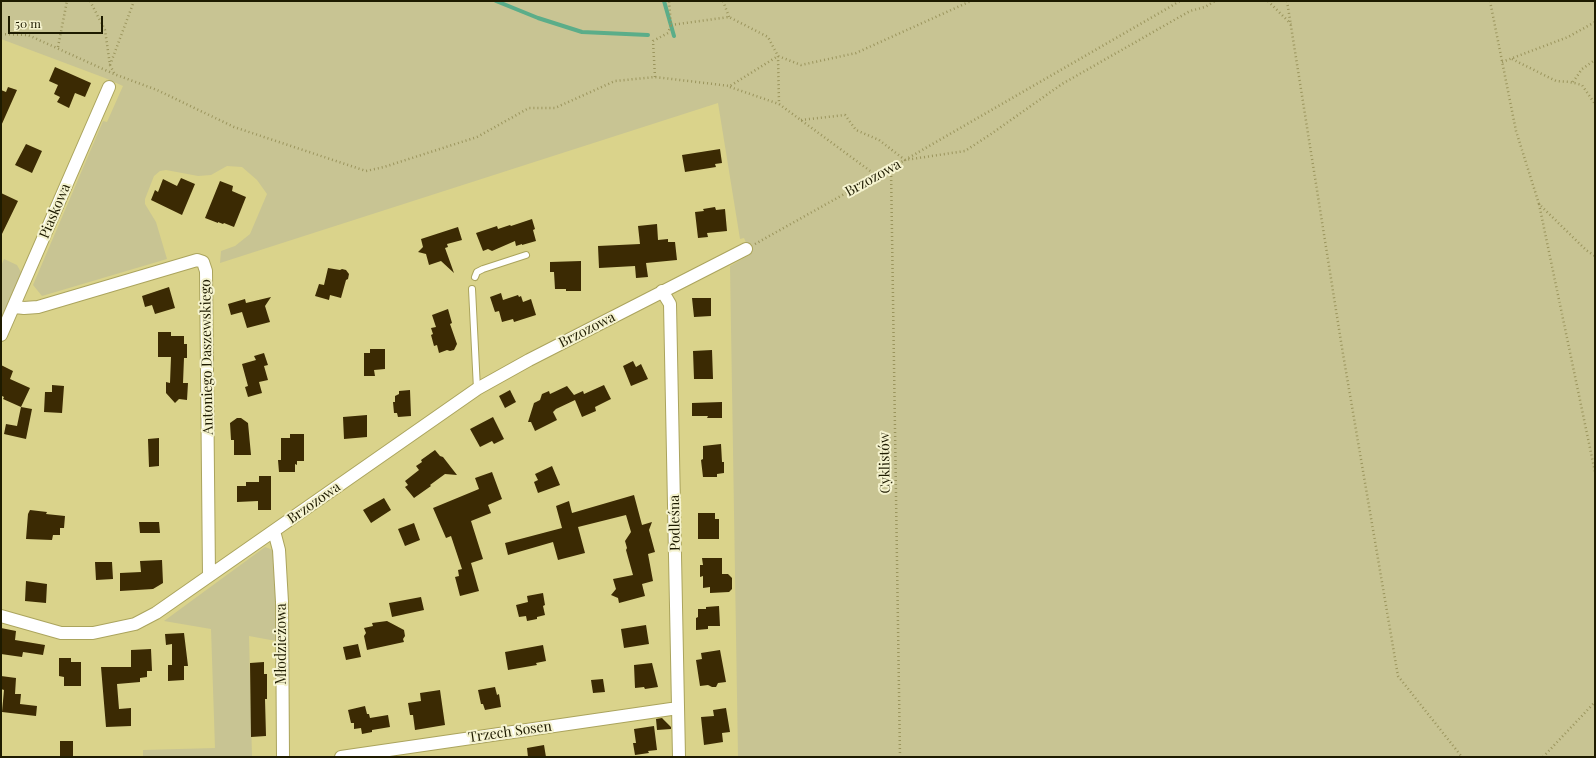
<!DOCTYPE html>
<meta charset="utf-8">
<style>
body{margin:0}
#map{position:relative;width:1596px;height:758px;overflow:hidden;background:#dad38b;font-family:"Playfair Display",serif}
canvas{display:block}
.frame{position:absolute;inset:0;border:2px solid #1e1b00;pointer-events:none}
.scale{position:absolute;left:8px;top:16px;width:95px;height:18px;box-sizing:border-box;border:2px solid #1e1b00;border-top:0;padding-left:5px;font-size:12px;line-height:14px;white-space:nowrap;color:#1e1b00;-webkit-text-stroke:3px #f5f3cf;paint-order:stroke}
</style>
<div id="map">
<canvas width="1596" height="758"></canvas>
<div class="frame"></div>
<div class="scale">50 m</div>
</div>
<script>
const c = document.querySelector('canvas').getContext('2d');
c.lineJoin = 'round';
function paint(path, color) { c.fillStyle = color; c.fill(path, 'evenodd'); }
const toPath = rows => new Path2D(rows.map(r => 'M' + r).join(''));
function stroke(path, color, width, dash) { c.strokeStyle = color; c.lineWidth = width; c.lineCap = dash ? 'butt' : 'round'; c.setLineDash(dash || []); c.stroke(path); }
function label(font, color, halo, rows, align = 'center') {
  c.font = font + ' "Playfair Display",serif'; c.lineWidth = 4; c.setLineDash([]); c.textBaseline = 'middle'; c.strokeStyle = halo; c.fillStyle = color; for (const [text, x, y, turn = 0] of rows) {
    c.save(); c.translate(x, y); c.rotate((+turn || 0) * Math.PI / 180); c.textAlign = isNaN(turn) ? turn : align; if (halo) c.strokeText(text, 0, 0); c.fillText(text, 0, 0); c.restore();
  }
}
paint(toPath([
 [1,1,1595,1,1595,757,738,757,730,266,751,254,744,238,740,239,718,103,220,263,221,251,235,246,250,234,267,194,257,180,242,167,227,166,211,175,198,176,166,170,160,171,154,176,145,199,145,204,156,222,167,259,42,296,33,285,103,121,107,122,123,86,105,78,1,39],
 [4,259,17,265,22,274,1,321,1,266],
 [265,547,273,550,276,560,276,641,249,636,252,757,143,757,143,750,215,748,211,629,164,621]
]), '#c8c493');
stroke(toPath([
 [496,1,538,18,582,32,648,35],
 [664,1,674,36]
]), '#5bad89', 4);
paint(toPath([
 [55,67,91,83,85,97,75,93,69,108,57,102,60,97,54,94,58,85,49,81],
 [8,87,17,90,1,126,1,90,6,92],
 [26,144,42,151,32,173,15,165],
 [720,149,722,163,715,164,716,167,685,172,682,155],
 [181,178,195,184,182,215,151,200,155,190,158,192,163,179,177,186],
 [220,181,233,186,232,191,246,197,234,227,224,223,223,224,218,222,218,223,205,218],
 [1,193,18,201,1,236],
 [715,207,716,210,725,209,727,231,707,233,708,237,698,238,695,212,704,211,703,209],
 [532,219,535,229,533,230,536,241,522,245,522,244,516,246,515,241,492,251,488,249,483,251,476,233,497,226,498,229,510,225,511,226],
 [657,224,658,240,668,239,668,242,675,242,677,260,646,263,648,277,636,278,635,266,599,268,598,246,640,244,638,226],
 [458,227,462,240,447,244,448,247,445,248,454,273,441,261,429,265,426,254,418,252,423,247,421,239],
 [581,261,581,291,566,291,566,289,555,289,554,272,550,272,550,262],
 [328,268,340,270,342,269,346,270,349,274,348,279,346,280,341,298,330,295,329,300,315,296,319,284,324,285],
 [169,287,175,308,155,314,152,305,145,307,142,296],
 [501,293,503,300,518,295,519,297,521,296,523,302,531,299,536,315,514,322,513,319,502,322,499,311,495,312,490,297],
 [271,297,265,306,270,322,247,328,242,312,231,315,228,304,245,299,246,303],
 [692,298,711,298,711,316,694,317],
 [448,309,452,323,450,324,457,344,454,350,450,351,447,350,439,353,437,345,434,346,431,335,433,334,431,328,436,327,432,315],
 [158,332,171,332,171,336,184,336,184,344,187,344,187,358,184,358,183,383,188,383,187,400,179,399,175,403,166,393,166,382,170,383,171,357,158,357],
 [370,349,385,349,385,369,374,370,375,376,364,376,364,353,370,353],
 [712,350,713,379,694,379,693,351],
 [264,353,268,365,264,366,268,380,259,382,262,393,248,397,245,387,248,386,242,364,256,360,254,356],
 [633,361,636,367,641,364,648,379,631,386,623,366],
 [1,365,13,371,10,379,30,388,21,407,32,409,26,439,4,434,6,424,17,426,21,407,3,399,4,397,2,396,1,398],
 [52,385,64,386,62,413,44,412,45,392,52,392],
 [604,385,611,399,595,407,596,411,582,417,575,400,556,409,553,412,557,420,535,431,531,422,528,422,534,403,540,400,542,394,549,391,550,394,567,386,574,395,583,391,584,394],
 [410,390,411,416,398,417,397,413,394,413,393,402,395,402,395,396,399,394,399,391],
 [510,390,516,402,505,408,499,396],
 [722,402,722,418,707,418,708,416,692,416,692,403],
 [367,415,367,437,344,439,343,417],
 [493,417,504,439,494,444,492,441,480,447,470,429],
 [237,418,241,418,248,423,251,455,234,455,234,440,231,440,230,423],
 [290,434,304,434,304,461,297,461,297,465,295,464,295,472,279,472,278,460,281,460,281,438,290,438],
 [159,438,159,466,149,467,148,439],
 [721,444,722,462,724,462,724,473,717,474,717,477,703,477,701,460,703,459,703,446],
 [435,450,440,456,443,457,457,475,445,474,430,485,431,486,414,498,405,487,408,485,405,481,419,470,416,466,422,462,421,460],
 [552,466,560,485,538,493,534,482,538,480,535,474],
 [492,472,502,499,488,505,491,513,471,521,483,559,471,563,479,591,460,596,455,577,459,576,458,570,462,569,451,536,446,538,433,508,479,489,475,478],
 [259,476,271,476,271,510,258,510,258,501,237,502,237,486,246,486,246,482,259,482],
 [634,495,642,525,652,522,649,530,655,552,648,554,653,581,642,584,645,596,619,603,618,598,611,595,616,589,613,579,633,575,626,550,627,548,625,541,631,532,626,515,578,527,585,553,558,560,553,542,508,555,505,543,562,528,556,506,569,501,572,513],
 [384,498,391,510,371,523,363,510],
 [30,510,47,512,46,514,65,516,64,528,60,528,60,535,53,535,52,540,26,539,28,514],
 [698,513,715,513,715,519,719,519,719,539,698,539],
 [139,522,159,522,160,533,140,533],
 [414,523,420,540,405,546,398,529],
 [702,558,722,558,722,574,728,574,732,578,732,589,729,592,710,593,710,587,703,588,703,576,700,577,700,565,703,565],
 [162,560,163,583,153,589,120,591,120,573,141,572,140,561],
 [95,562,112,562,113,579,96,580],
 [26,581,47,584,46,603,25,601],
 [543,593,545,605,543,606,545,615,537,617,537,619,527,621,526,616,519,617,516,605,528,602,527,596],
 [421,597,424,610,392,617,389,603],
 [719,606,720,626,708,626,708,629,696,630,696,618,698,617,698,609,706,609,706,607],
 [387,621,404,630,405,636,403,639,404,642,367,650,364,636,366,633,364,628,373,626,372,623],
 [646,625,649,644,624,648,621,629],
 [1,628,16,631,15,640,45,645,43,655,23,652,22,657,1,654],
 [184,633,188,666,184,666,184,680,168,681,168,665,172,665,172,644,166,645,165,634],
 [358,644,361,657,346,660,343,647],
 [543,645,546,661,536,663,537,665,508,670,505,652],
 [151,649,152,671,147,671,147,677,140,678,140,682,117,684,119,709,131,708,131,726,106,727,101,667,131,667,131,650],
 [720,650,726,682,718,683,716,687,712,687,708,685,700,686,696,660,702,659,701,653],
 [59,658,71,658,71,662,81,662,81,686,64,686,64,677,59,676],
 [264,662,264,674,267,674,267,699,265,699,266,736,251,737,250,663],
 [652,663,658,687,645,689,644,687,635,688,634,665],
 [1,676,16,678,15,694,21,694,20,704,37,706,36,716,2,712,4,690,1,689],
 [603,679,605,692,593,693,591,680],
 [495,687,497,695,499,694,501,707,485,710,483,704,481,704,478,690],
 [440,690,445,725,415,730,413,715,410,715,408,703,421,701,420,693],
 [365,706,367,714,369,714,370,718,388,715,390,727,372,730,372,732,362,734,361,728,354,729,354,723,351,723,348,710],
 [726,708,730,732,722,733,723,742,704,745,701,717,714,716,713,710],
 [662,718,671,727,671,729,657,730,656,719],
 [654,726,657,750,648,751,649,753,635,755,633,743,636,743,634,729],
 [60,741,73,741,73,757,60,757],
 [544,745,546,757,528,757,527,748]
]), '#3b2a03');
const lane = toPath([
 [475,277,477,272,483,269,526,255],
 [472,289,477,389]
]);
const street = toPath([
 [662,291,667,299,670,304,679,757],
 [15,307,24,308,38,307,197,260,203,262,206,271,209,576],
 [1,335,109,87],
 [274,531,279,550,282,602,283,757],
 [1,616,61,633,93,633,135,624,156,613,477,389,529,360,746,249],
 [341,757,678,708]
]);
stroke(lane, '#aba45d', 8);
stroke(street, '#aba45d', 14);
stroke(toPath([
 [90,1,105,30,110,65,114,73],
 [723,1,729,17],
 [1268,1,1291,24],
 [1287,1,1342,348,1398,676,1462,757],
 [1490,1,1516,131,1539,204,1586,250,1595,256],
 [671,25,729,17,768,37,778,56,779,104],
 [1,34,28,35,114,74,157,90,234,127,366,171,384,167,477,137,529,108,555,108,615,81,655,77,730,86,778,56,801,65,856,53,971,1],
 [58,47,67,1],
 [1512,59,1556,81,1570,82,1582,85,1595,104],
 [1502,62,1568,37,1595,22],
 [110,65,134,1],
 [655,77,653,41,668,33,671,25,669,1],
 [1573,82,1582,69,1595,60],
 [730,87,779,104,877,176],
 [801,120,845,115,856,130,879,140,905,160,965,151,991,134,1062,84,1190,11,1205,7,1215,1],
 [891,168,900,757],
 [1539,204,1595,472],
 [755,244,905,160,1180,1],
 [1543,757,1595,702]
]), '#9a945c', 2.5, [1, 3]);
stroke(lane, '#fff', 6);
stroke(street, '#fff', 12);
label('14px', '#1e1b00', '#f5f3cf', [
 ["Brzozowa",873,178,-29],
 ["Piaskowa",55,211,-67],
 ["Brzozowa",587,330,-27],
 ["Antoniego Daszewskiego",207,357,-91],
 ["Cyklistów",885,463,-91],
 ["Brzozowa",314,503,-35],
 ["Podleśna",675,523,-91],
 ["Młodzieżowa",282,644,-90],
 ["Trzech Sosen",510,732,-8]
]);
</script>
